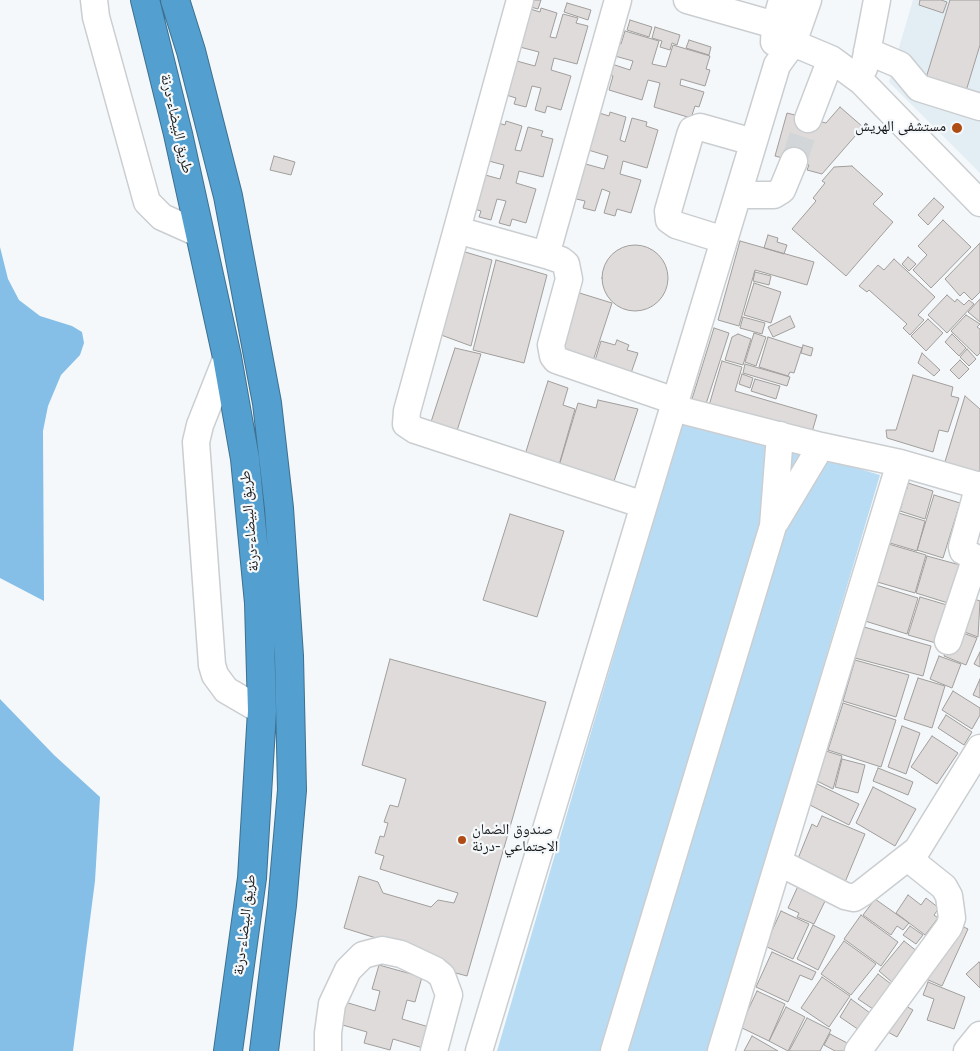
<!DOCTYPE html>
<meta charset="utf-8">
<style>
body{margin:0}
canvas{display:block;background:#f4f8fa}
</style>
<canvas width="980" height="1051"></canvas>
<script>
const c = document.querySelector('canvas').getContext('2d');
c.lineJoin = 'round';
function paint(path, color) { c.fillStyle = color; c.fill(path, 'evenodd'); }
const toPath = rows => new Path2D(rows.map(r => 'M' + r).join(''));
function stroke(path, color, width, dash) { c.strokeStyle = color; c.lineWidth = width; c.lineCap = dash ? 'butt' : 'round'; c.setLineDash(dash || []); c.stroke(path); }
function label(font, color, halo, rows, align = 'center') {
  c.font = font + ' Spectral,"Noto Naskh Arabic",serif'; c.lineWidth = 4.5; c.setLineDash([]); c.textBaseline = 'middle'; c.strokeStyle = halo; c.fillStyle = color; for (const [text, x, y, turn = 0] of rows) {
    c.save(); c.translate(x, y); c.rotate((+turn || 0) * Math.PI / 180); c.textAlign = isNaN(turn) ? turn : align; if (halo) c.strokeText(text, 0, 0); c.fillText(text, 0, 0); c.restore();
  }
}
paint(toPath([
 [913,0,980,0,980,173,889,82]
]), '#e3edf4');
paint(toPath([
 [684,417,880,475,709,1051,497,1051]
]), '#b9dcf5');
paint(toPath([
 [0,247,8,279,19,300,40,316,72,326,82,332,84,343,80,355,61,375,48,406,43,431,44,601,0,578],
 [0,699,54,755,100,797,95,881,73,1051,0,1051]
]), '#85bfe7');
const building = toPath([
 [529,0,541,0,538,9,527,6,529,0],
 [920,0,941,0,947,2,943,13,919,5,920,0],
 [950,0,980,0,980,45,966,91,926,78,950,0],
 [567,3,591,10,588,20,564,12,567,3],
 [527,8,540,12,541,8,557,13,550,37,556,38,563,14,578,18,576,23,588,26,577,64,554,58,551,70,571,76,561,110,547,106,545,113,535,110,541,88,532,86,526,107,514,104,516,98,503,94,513,60,535,66,539,52,516,46,527,8],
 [630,20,652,27,649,37,627,30,630,20],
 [655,27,680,35,677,45,672,43,670,50,660,47,662,41,652,38,655,27],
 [625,31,659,41,652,64,666,67,673,45,710,56,706,69,710,70,705,86,681,79,680,85,704,92,699,107,695,106,691,118,654,107,660,83,648,80,642,100,609,90,613,76,606,74,609,63,630,70,633,61,611,55,614,43,621,44,625,31],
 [689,40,711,47,709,55,686,48,689,40],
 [840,107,863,127,822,174,807,170,809,165,775,156,787,113,826,123,840,107],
 [596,112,609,116,610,112,626,117,620,140,625,142,632,118,647,122,646,126,658,130,647,168,623,161,620,174,641,180,631,213,617,209,615,216,604,213,610,192,602,189,595,211,583,208,585,201,572,198,582,163,604,169,608,156,585,149,596,112],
 [492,121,505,125,506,121,522,126,515,150,521,151,528,127,543,131,541,136,553,139,543,177,519,171,516,183,536,189,526,223,512,219,510,226,499,223,506,201,497,199,491,220,479,217,481,211,468,207,478,173,500,179,504,165,481,159,492,121],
 [274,156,295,162,291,175,270,170,274,156],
 [852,166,883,194,873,204,893,222,846,276,792,229,816,201,813,198,825,183,822,181,834,167,852,166],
 [934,198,944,207,928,225,918,215,934,198],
 [943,220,971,247,931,288,913,270,927,255,918,246,943,220],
 [768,235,778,238,777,242,787,245,784,254,764,248,768,235],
 [740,241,814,262,807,285,755,270,739,326,718,320,740,241],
 [980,243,980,292,972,300,964,292,960,296,945,279,980,243],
 '602 278a33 33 0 1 1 66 0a33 33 0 1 1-66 0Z',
 [455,249,492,260,471,346,433,332,455,249],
 [908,257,916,264,909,271,902,264,908,257],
 [894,259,935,297,918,315,924,320,910,335,903,328,907,324,869,290,867,292,859,286,878,265,884,270,894,259],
 [496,260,547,275,524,363,473,350,496,260],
 [755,272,771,276,769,285,753,281,755,272],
 [754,283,781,292,771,323,744,315,754,283],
 [573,291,612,303,592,364,554,352,573,291],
 [947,295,955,302,957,299,964,305,969,300,974,304,947,333,928,315,947,295],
 [980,299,980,322,968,312,980,299],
 [966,315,980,324,977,327,980,329,980,353,977,356,951,331,966,315],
 [790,316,795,327,773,337,768,327,790,316],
 [743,317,765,323,762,334,740,328,743,317],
 [928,319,943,333,926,351,911,336,928,319],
 [714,328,729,333,706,404,692,399,714,328],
 [754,333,766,337,756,366,745,362,754,333],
 [738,334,751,339,743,365,725,360,732,337,738,334],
 [952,334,966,348,959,356,945,342,952,334],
 [768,337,802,348,794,373,790,372,788,376,759,367,768,337],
 [617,340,629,345,627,350,638,353,630,376,594,364,601,341,615,345,617,340],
 [803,345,813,348,811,356,801,353,803,345],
 [455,348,481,354,456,434,430,425,455,348],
 [967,349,976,359,969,366,960,357,967,349],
 [922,353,940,370,934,376,918,363,922,353],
 [960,360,969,369,959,379,950,370,960,360],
 [722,361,742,367,735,391,817,415,810,439,708,409,722,361],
 [745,364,790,377,787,386,743,373,745,364],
 [742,374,753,378,750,388,739,384,742,374],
 [913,375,953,387,951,396,959,398,948,432,939,430,933,452,887,438,886,430,896,430,913,375],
 [755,379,780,386,776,399,751,391,755,379],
 [548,381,568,388,563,405,575,409,557,472,523,461,548,381],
 [965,396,980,409,980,476,944,465,965,396],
 [598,400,638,409,614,481,607,484,559,466,578,403,596,408,598,400],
 [908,483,933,491,925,519,900,511,902,504,895,501,899,487,907,489,908,483],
 [934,495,960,503,943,558,917,550,934,495],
 [892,511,925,521,917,551,890,543,895,526,888,524,892,511],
 [510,514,564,531,537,617,483,600,510,514],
 [885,543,926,555,915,593,874,581,885,543],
 [927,556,960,565,948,603,916,593,927,556],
 [876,585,918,598,907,634,865,621,876,585],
 [966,596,980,601,978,637,954,628,966,596],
 [920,597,947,605,936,643,908,635,920,597],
 [864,627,931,646,923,676,855,658,864,627],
 [954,630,977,638,966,665,944,656,954,630],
 [980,652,980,667,974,664,980,652],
 [939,656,961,664,952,688,930,679,939,656],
 [390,659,546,702,467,976,437,968,440,958,344,928,359,876,378,882,383,893,431,907,438,900,454,903,458,893,380,869,384,856,375,853,380,836,384,837,388,823,384,822,390,805,398,807,406,779,362,765,390,659],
 [855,660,909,675,896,717,843,701,855,660],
 [918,678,945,686,932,728,904,719,918,678],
 [980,679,980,698,973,695,980,679],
 [953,691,980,708,980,715,972,729,942,710,953,691],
 [843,703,896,720,881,767,828,750,843,703],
 [946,715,972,732,964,745,938,728,946,715],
 [902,726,920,733,906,774,888,767,902,726],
 [932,736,958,753,937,784,911,767,932,736],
 [826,751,842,756,833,789,817,781,826,751],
 [842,759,865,765,858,793,835,787,842,759],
 [878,768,913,782,908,795,873,781,878,768],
 [817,784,859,804,849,825,810,805,817,784],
 [873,787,916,809,895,846,856,823,873,787],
 [822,816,865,834,843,887,797,861,812,824,817,827,822,816],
 [798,886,826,899,814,924,797,917,799,913,788,908,798,886],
 [908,895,921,905,926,898,939,908,934,915,938,918,925,935,896,913,908,895],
 [875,899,909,923,903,930,897,926,891,935,863,915,875,899],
 [781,911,809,924,793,959,765,946,781,911],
 [861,915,898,942,881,966,844,939,861,915],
 [953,922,968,929,942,986,926,979,953,922],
 [813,925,835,936,818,970,797,959,813,925],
 [910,926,923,935,916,944,903,935,910,926],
 [844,941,876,964,851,995,821,974,844,941],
 [904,941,918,952,893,983,879,971,904,941],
 [772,952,816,972,812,980,800,975,788,1002,756,987,772,952],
 [979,962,980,963,980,988,966,974,979,962],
 [379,965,422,977,415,1002,407,1000,402,1019,429,1027,423,1048,393,1039,390,1050,364,1043,367,1032,339,1024,345,1002,375,1011,380,991,372,989,379,965],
 [878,974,891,984,873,1009,858,999,878,974],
 [822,977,850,996,829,1027,801,1008,822,977],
 [928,982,965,997,954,1029,927,1020,934,999,923,995,928,982],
 [757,991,785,1004,769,1041,740,1027,757,991],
 [851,999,870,1013,859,1030,840,1017,851,999],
 [902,1004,913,1010,897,1037,886,1031,902,1004],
 [786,1007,805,1017,788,1051,769,1041,786,1007],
 [807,1018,831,1030,820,1051,789,1051,807,1018],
 [830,1034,851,1045,847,1051,835,1051,824,1045,830,1034],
 [752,1036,778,1051,744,1051,752,1036]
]);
paint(building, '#dfdbda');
stroke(building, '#a19e9c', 1);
stroke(toPath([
 [794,161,808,119]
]), '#d3d6d8', 26, [26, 13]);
const minor = toPath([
 [94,0,96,17,147,202,162,217,200,234],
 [520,0,407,411,406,424,415,430,644,505],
 [687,0,775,25],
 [774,42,775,25,782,0],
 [793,43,831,59,861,81,980,203],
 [867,51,900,65,919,88,980,107],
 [864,68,877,0],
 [808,119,831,59],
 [738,195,774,195,782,190,794,161],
 [457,230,546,255,561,260,566,264,569,279,551,345,553,356,556,360,675,401],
 [724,240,676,225,669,220,668,211,690,135,692,130,700,127,753,142],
 [546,255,618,0],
 [227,357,200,425,196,442,212,665,215,675,226,690,262,711],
 [673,408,821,446,900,463,980,486],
 [776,521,821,446],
 [948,641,974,563,972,556,963,551,962,547,979,485],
 [780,863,845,896,854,898,862,893,917,850,980,748],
 [328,1051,328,1033,332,1004,348,970,363,955,382,950,401,954,435,970,442,976,449,995,434,1051],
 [479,1051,777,65,793,43,808,0],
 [614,1051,773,526,780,435],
 [721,1051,900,463],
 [858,1051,949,927,952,918,949,896,944,887,909,859],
 [967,1051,980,1035]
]);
const highway = toPath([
 [145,0,178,134,227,357,245,459,259,603,262,711,252,878,228,1051],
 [175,0,191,51,228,196,267,403,279,508,289,656,292,790,282,905,264,1051]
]);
stroke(minor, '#cbced0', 29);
stroke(highway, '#3e7090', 30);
stroke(minor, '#fff', 26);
stroke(highway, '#539fd0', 28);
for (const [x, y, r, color] of [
 [957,128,6,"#af4c15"],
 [462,840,5,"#af4c15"]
]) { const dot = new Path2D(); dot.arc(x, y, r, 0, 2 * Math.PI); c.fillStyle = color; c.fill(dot); stroke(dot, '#f4f8fa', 2); }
label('15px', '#171819', '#f4f8fa', [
 ["طريق البيضاء-درنة",175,124,77],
 ["طريق البيضاء-درنة",251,521,-95],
 ["طريق البيضاء-درنة",246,925,-83]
]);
label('15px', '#171819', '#f4f8fa', [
 ["مستشفى الهريش",946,128],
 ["صندوق الضمان",472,831,"left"],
 ["الاجتماعي -درنة",472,848,"left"]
], 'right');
</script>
